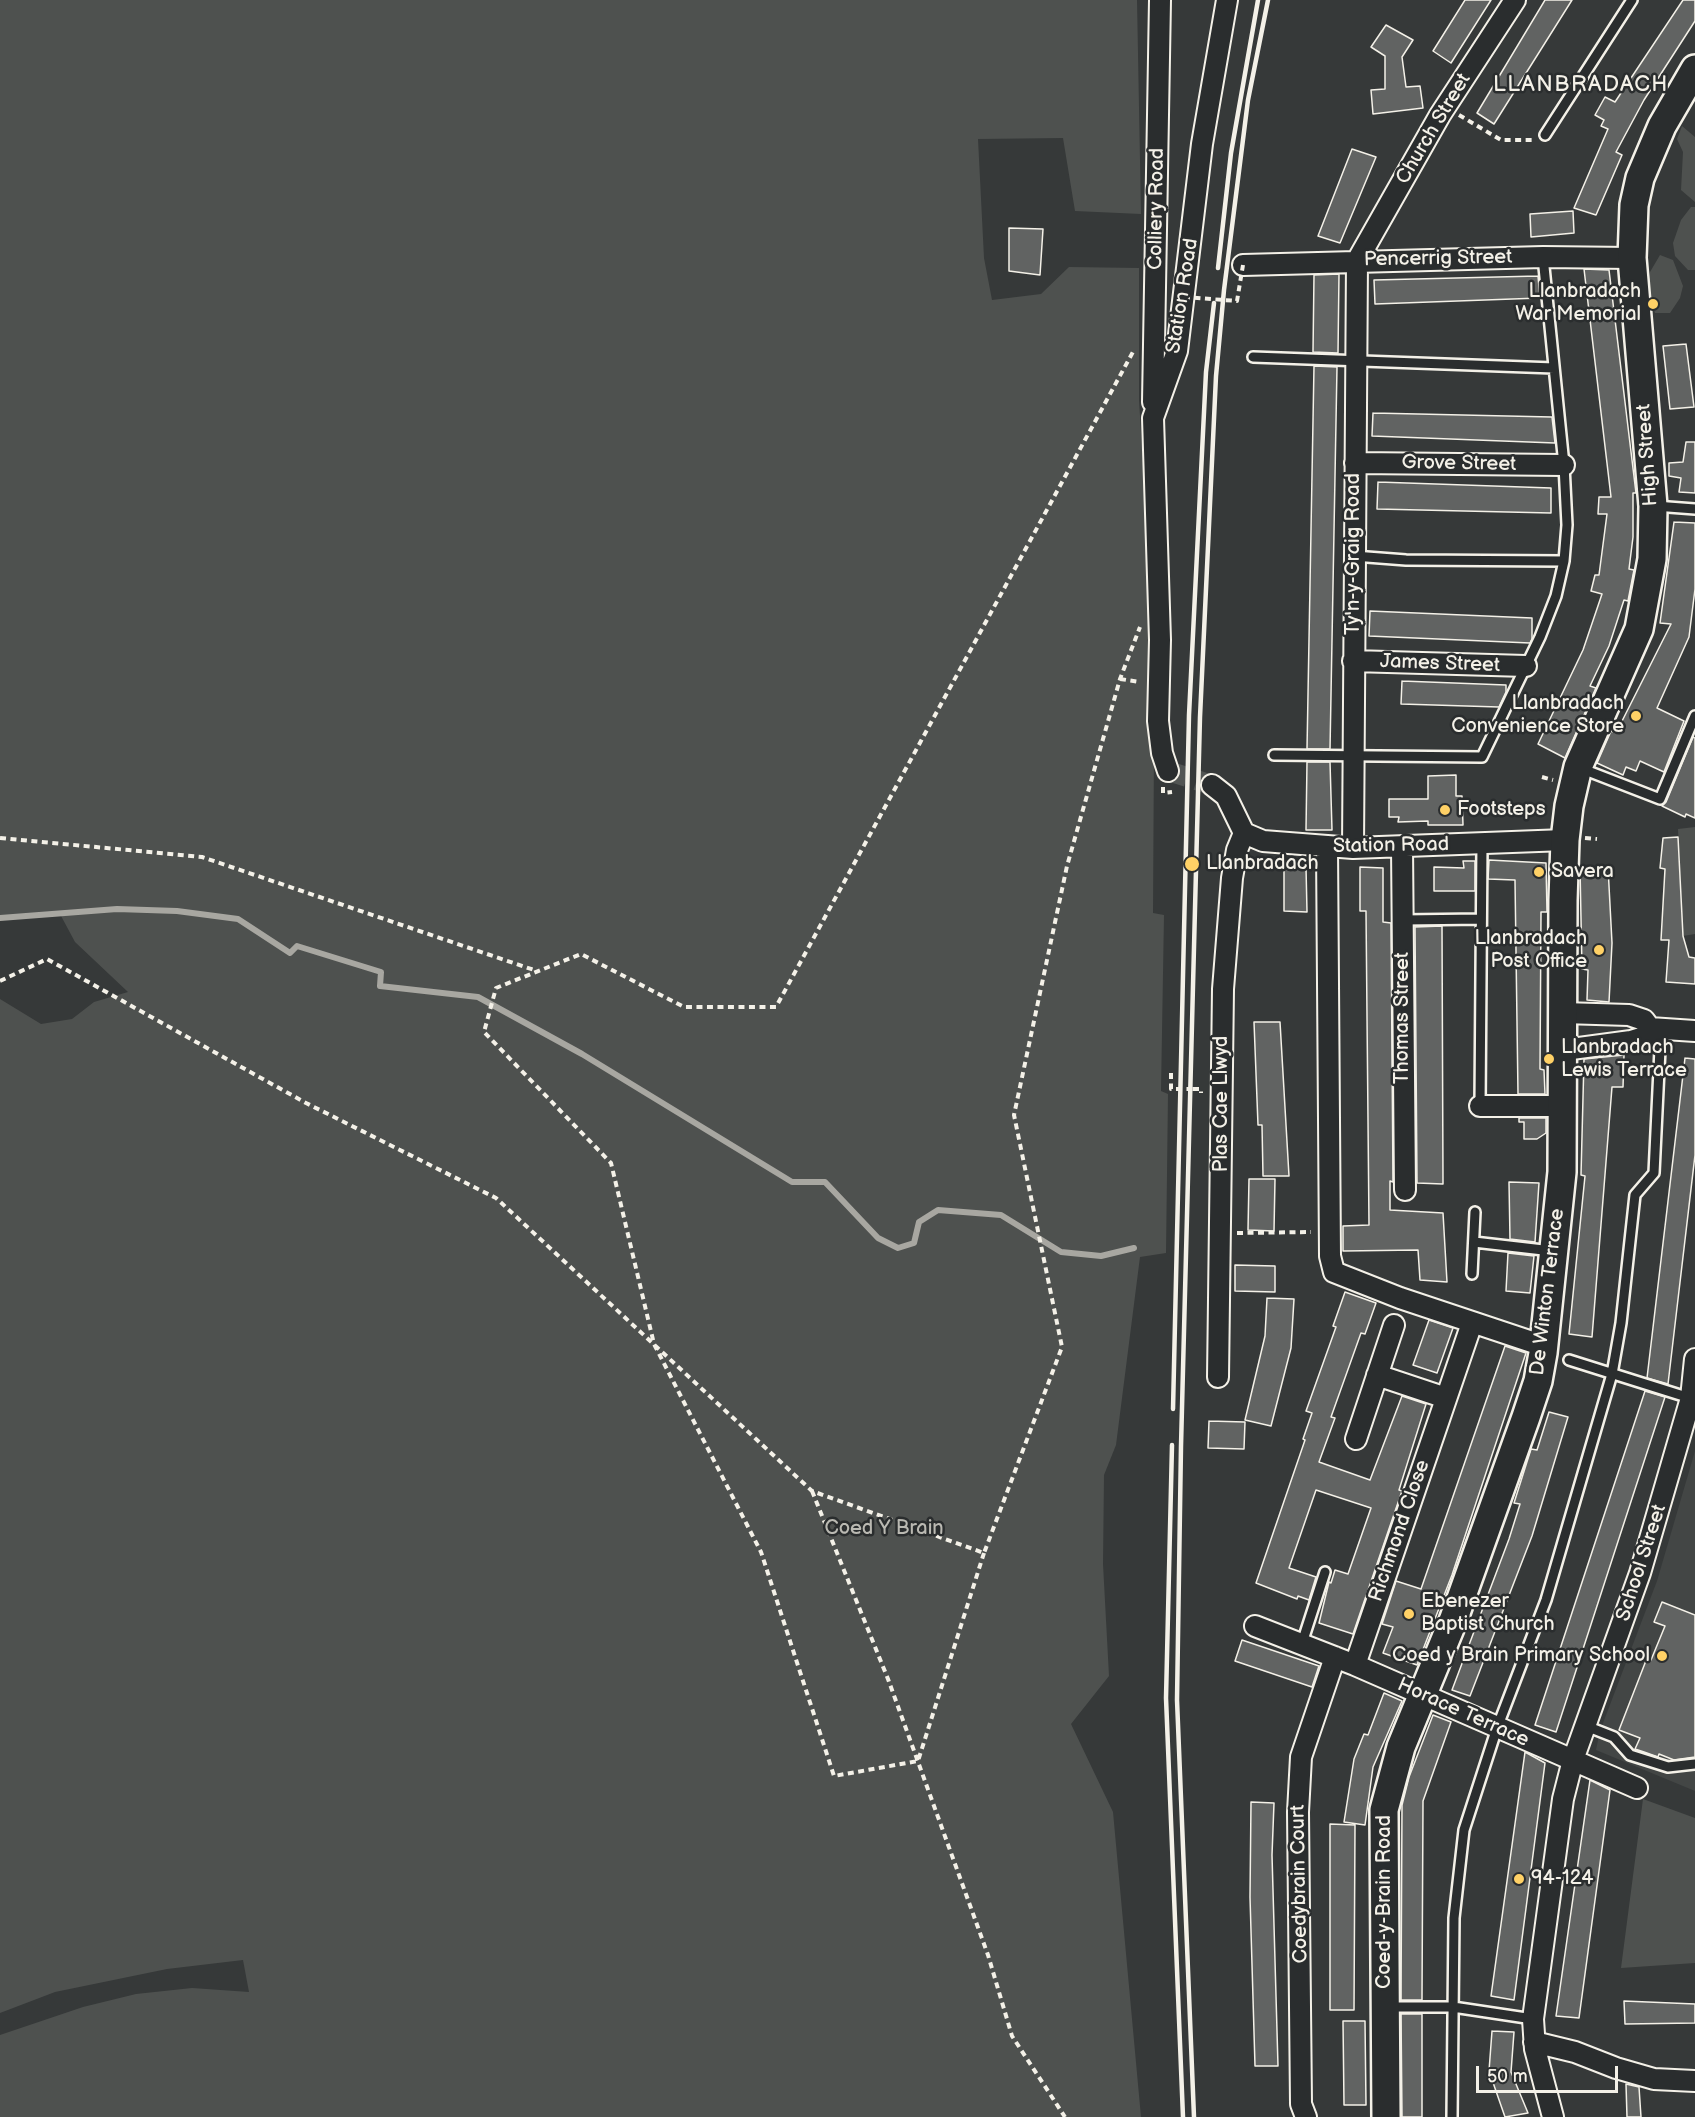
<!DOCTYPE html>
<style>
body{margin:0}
#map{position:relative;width:1695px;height:2117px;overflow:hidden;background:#363939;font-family:"Balsamiq Sans",sans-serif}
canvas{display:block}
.scale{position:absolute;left:1476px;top:2066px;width:142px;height:27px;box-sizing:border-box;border:3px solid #f4f1e8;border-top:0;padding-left:8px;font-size:18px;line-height:21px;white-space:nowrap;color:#f4f1e8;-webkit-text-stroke:4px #2a2d2e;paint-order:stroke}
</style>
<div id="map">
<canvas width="1695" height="2117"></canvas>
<div class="scale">50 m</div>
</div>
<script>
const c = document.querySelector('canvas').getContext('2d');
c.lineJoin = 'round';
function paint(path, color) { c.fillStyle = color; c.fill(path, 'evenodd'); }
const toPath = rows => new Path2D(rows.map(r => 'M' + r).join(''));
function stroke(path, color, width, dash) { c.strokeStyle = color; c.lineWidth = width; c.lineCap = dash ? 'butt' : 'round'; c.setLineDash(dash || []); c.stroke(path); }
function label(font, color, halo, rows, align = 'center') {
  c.font = font + ' "Balsamiq Sans",sans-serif'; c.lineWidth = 5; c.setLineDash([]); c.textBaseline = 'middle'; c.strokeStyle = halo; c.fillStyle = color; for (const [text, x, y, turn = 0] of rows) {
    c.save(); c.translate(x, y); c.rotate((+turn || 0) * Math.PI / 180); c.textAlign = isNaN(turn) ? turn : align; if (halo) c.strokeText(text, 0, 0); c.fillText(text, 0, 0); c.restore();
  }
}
paint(toPath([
 [1695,1451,1695,1791,1596,1750,1600,1731,1657,1581]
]), '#434645');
paint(toPath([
 [0,0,1137,0,1141,214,1075,211,1063,138,978,139,984,258,992,300,1041,294,1069,267,1139,268,1139,400,1150,577,1154,743,1153,913,1164,915,1161,1091,1168,1094,1166,1253,1140,1257,1116,1445,1104,1475,1103,1564,1109,1676,1071,1724,1113,1812,1141,2117,0,2117,0,2035,83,2007,136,1994,192,1988,249,1992,243,1960,167,1969,55,1992,0,2013,0,999,41,1024,72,1019,94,1002,128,992,75,942,60,914,0,918],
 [1682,126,1695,137,1695,202,1681,190,1683,152,1677,139],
 [1691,207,1695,207,1695,270,1688,270,1675,256,1673,243,1681,220],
 [1660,255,1673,260,1683,286,1680,298,1670,313,1655,313,1649,294,1650,272],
 [1695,827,1695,934,1683,936,1678,829],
 [1643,1799,1695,1818,1695,1963,1621,1968]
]), '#4e514f');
stroke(toPath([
 [0,918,117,909,177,911,238,919,290,953,297,946,381,972,380,986,478,997,582,1054,792,1182,825,1182,878,1238,898,1248,914,1243,919,1222,938,1210,1001,1215,1061,1252,1101,1256,1134,1248]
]), '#a8a7a1', 6);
const building = toPath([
 [1465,0,1491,0,1451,63,1433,51,1465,0],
 [1545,0,1572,0,1494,124,1477,113,1545,0],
 [1683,0,1695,0,1695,21,1644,100,1616,152,1622,155,1596,215,1574,208,1608,129,1601,126,1604,120,1595,115,1605,97,1615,102,1683,0],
 [1386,25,1413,40,1402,57,1406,87,1420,86,1423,108,1373,114,1371,90,1385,89,1385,56,1371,47,1386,25],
 [1352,149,1376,157,1340,243,1318,236,1352,149],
 [1573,211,1574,233,1531,237,1530,214,1573,211],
 [1009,228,1043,229,1040,275,1009,271,1009,228],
 [1584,269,1609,270,1636,493,1633,493,1633,537,1629,569,1634,570,1628,601,1624,600,1609,646,1590,686,1596,688,1565,758,1538,744,1583,650,1602,594,1591,591,1595,575,1599,575,1607,514,1598,514,1599,497,1611,497,1584,269],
 [1339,274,1338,353,1313,352,1314,275,1339,274],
 [1538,276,1540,298,1375,304,1374,280,1538,276],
 [1686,344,1694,407,1670,409,1663,346,1686,344],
 [1314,366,1337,367,1330,749,1307,749,1314,366],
 [1373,413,1552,417,1555,443,1372,436,1373,413],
 [1686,442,1695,442,1695,493,1679,492,1681,478,1669,476,1669,463,1683,462,1686,442],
 [1378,482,1551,488,1551,513,1377,509,1378,482],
 [1674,522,1695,523,1695,589,1689,637,1657,708,1684,721,1664,772,1640,761,1636,771,1626,767,1623,775,1597,763,1611,731,1616,733,1671,624,1660,623,1674,522],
 [1370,611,1532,618,1532,639,1530,643,1369,636,1370,611],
 [1402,681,1506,685,1506,692,1499,707,1401,704,1402,681],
 [1693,737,1695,738,1695,818,1686,814,1685,817,1662,806,1666,802,1693,737],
 [1307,762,1330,762,1332,830,1306,830,1307,762],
 [1456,775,1456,796,1462,796,1463,825,1428,825,1428,821,1398,822,1399,817,1389,817,1389,799,1428,799,1428,776,1456,775],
 [1678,837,1683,936,1689,957,1695,958,1695,984,1666,982,1669,940,1661,940,1665,869,1660,868,1663,838,1678,837],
 [1489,860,1546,863,1547,912,1541,912,1540,1069,1544,1070,1545,1094,1518,1094,1515,880,1488,879,1489,860],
 [1463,861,1475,861,1475,891,1434,891,1434,867,1464,868,1463,861],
 [1306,867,1307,912,1284,911,1284,868,1306,867],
 [1360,867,1383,868,1383,922,1391,923,1393,1182,1390,1181,1390,1210,1443,1213,1447,1282,1420,1280,1418,1250,1343,1251,1343,1226,1369,1225,1366,911,1360,911,1360,867],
 [1608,867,1612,943,1609,1002,1587,1000,1588,970,1582,969,1580,868,1608,867],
 [1442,926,1443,1184,1417,1183,1415,927,1442,926],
 [1254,1022,1280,1022,1289,1176,1263,1176,1262,1125,1258,1125,1254,1022],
 [1624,1055,1623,1087,1612,1087,1592,1337,1569,1334,1585,1176,1581,1175,1584,1059,1624,1055],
 [1685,1058,1695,1059,1695,1155,1668,1384,1647,1378,1685,1058],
 [1519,1118,1546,1118,1546,1133,1537,1139,1524,1139,1524,1122,1519,1122,1519,1118],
 [1249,1179,1275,1179,1274,1231,1248,1230,1249,1179],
 [1509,1182,1539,1183,1535,1242,1510,1239,1509,1182],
 [1508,1253,1534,1256,1530,1293,1506,1291,1508,1253],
 [1235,1265,1275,1266,1275,1292,1235,1291,1235,1265],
 [1345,1292,1376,1303,1365,1334,1361,1333,1331,1417,1335,1418,1319,1462,1370,1480,1402,1396,1426,1404,1399,1490,1402,1491,1353,1634,1319,1623,1329,1582,1331,1583,1335,1570,1348,1574,1371,1508,1316,1490,1289,1568,1316,1577,1309,1600,1298,1596,1297,1599,1256,1583,1305,1440,1303,1439,1312,1413,1306,1411,1336,1327,1333,1326,1345,1292],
 [1267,1298,1294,1299,1291,1348,1271,1426,1245,1420,1265,1336,1267,1298],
 [1429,1320,1453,1328,1437,1373,1413,1365,1429,1320],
 [1505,1346,1526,1353,1452,1575,1417,1665,1383,1653,1393,1627,1382,1624,1396,1581,1421,1589,1505,1346],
 [1645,1391,1665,1397,1556,1732,1535,1725,1645,1391],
 [1549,1412,1568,1417,1532,1536,1470,1696,1452,1690,1509,1539,1520,1504,1514,1503,1531,1449,1537,1450,1549,1412],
 [1209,1421,1245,1422,1244,1449,1208,1448,1209,1421],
 [1662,1602,1695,1615,1695,1757,1674,1760,1659,1754,1658,1757,1644,1752,1635,1749,1640,1738,1619,1730,1647,1658,1651,1660,1665,1626,1654,1622,1662,1602],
 [1242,1640,1319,1666,1312,1687,1235,1661,1242,1640],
 [1384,1693,1402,1701,1373,1767,1365,1825,1344,1822,1354,1759,1364,1734,1368,1735,1384,1693],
 [1433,1715,1451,1722,1423,1801,1422,1997,1422,2000,1401,2000,1402,1805,1409,1777,1433,1715],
 [1525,1752,1545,1763,1514,2000,1491,1996,1525,1752],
 [1590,1780,1610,1790,1579,2018,1556,2016,1590,1780],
 [1251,1802,1274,1803,1272,1855,1278,2066,1255,2066,1250,1897,1251,1802],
 [1330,1824,1355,1825,1354,2010,1330,2010,1330,1824],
 [1624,2001,1695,2004,1695,2023,1625,2024,1624,2001],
 [1401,2014,1422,2014,1422,2117,1402,2117,1401,2014],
 [1343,2021,1365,2021,1366,2105,1344,2105,1343,2021],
 [1492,2031,1514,2032,1511,2072,1528,2113,1505,2117,1489,2071,1492,2031],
 [1626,2084,1639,2087,1641,2117,1627,2117,1626,2084]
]);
paint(building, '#616362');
stroke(building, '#f4f1e8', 1.5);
stroke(toPath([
 [1168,771,1212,785]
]), '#525553', 20, [20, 10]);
const lane = toPath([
 [1545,135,1632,0],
 [1253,357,1554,368],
 [1655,506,1695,509],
 [1354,556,1406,560,1564,561],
 [1274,755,1482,757,1540,637,1556,596,1564,561,1567,525,1564,465,1543,257],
 [1580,768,1660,799,1695,716],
 [1403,920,1481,919],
 [1480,1106,1482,843],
 [1474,1242,1552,1251],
 [1472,1274,1475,1212],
 [1569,1360,1693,1399],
 [1302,1643,1325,1572],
 [1586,1726,1614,1737,1630,1755,1668,1767,1695,1764],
 [1386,2007,1453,2007,1533,2019],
 [1452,2117,1454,1918,1464,1830,1497,1728,1546,1600,1612,1374,1621,1323,1635,1195,1654,1173,1661,1028]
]);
const street = toPath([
 [1243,265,1543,257,1632,258],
 [1153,402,1160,0],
 [1355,463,1564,465],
 [1353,661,1526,666],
 [1168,771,1162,753,1158,721,1160,640,1153,418,1177,351,1202,144,1227,0],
 [1212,785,1226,796,1244,833,1263,841,1353,848,1565,840],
 [1402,846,1405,1190],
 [1327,847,1330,1256,1334,1272,1400,1298,1544,1346],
 [1353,848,1357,261,1440,115,1515,0],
 [1563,1013,1629,1015,1644,1020,1650,1028,1695,1031],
 [1564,1050,1631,1041,1647,1036,1650,1028],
 [1480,1106,1564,1106],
 [1377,1375,1446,1398],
 [1218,1377,1223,989,1232,878,1237,850,1244,833],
 [1356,1439,1394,1325],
 [1255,1626,1355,1665,1637,1788],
 [1355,1665,1472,1323],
 [1534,2042,1575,2052,1616,2068,1654,2079,1695,2081],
 [1306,2117,1301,2104,1298,1812,1301,1757,1335,1657],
 [1553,2117,1535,2049,1533,2019,1563,1799,1573,1760,1640,1573,1691,1398,1695,1359]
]);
const secondary = toPath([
 [1386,2117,1384,1810,1401,1747,1453,1621,1526,1417,1538,1381,1543,1353,1562,1172,1563,900,1565,840,1569,806,1578,767,1639,629,1652,559,1653,506,1632,258,1634,205,1640,178,1662,126,1695,69]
]);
stroke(lane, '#f4f1e8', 14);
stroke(street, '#f4f1e8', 24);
stroke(secondary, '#f4f1e8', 32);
stroke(toPath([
 [1459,115,1501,140,1535,140],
 [1120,679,1140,682],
 [1542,777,1553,780],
 [1163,787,1163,793,1172,792],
 [0,838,202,857,537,971],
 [1585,838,1597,839],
 [0,981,47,959,306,1103,496,1198,812,1491,984,1553,1062,1347,1014,1115,1067,866,1120,679,1140,627],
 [1171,1073,1171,1089,1176,1089],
 [1193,1089,1201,1089,1201,1093],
 [1237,1233,1311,1232],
 [812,1491,888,1679,988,1955,1012,2036,1065,2117],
 [984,1553,918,1761,834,1776,761,1552,654,1344,611,1163,484,1032,496,988,581,954,684,1007,776,1007,1134,350]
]), '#f4f1e8', 4, [6, 4.5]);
stroke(lane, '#2a2d2e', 9);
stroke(street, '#2a2d2e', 20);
stroke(secondary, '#2a2d2e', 27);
stroke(toPath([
 [1218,268,1231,153,1258,0],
 [1173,1409,1189,715,1206,372,1214,303],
 [1172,1445,1166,1698,1183,2117],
 [1194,2117,1177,1700,1181,1446,1200,717,1216,376,1224,290,1248,100,1268,0]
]), '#f4f1e8', 4.5);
stroke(toPath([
 [1184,297,1237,301,1243,265],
 [1176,1089,1193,1089]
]), '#f4f1e8', 4, [6, 4.5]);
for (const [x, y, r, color] of [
 [1653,304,6,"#ffd166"],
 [1636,716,6,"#ffd166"],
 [1445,810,6,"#ffd166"],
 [1192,864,8,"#ffd166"],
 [1539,872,6,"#ffd166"],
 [1599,950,6,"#ffd166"],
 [1549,1059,6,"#ffd166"],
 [1409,1614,6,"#ffd166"],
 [1662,1656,6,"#ffd166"],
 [1519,1879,6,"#ffd166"]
]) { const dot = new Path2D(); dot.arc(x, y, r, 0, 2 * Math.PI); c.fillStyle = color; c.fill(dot); stroke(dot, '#2a2d2e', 2); }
label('20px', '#f4f1e8', '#2a2d2e', [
 ["Church Street",1434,129,-59],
 ["Colliery Road",1157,209,-89],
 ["Pencerrig Street",1438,259,-1],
 ["Station Road",1183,296,-81],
 ["High Street",1648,455,-94],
 ["Grove Street",1459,464,1],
 ["Ty'n-y-Graig Road",1354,554,-90],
 ["James Street",1440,664,2],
 ["Station Road",1391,846,-1],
 ["Thomas Street",1403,1018,-90],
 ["Plas Cae Llwyd",1222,1104,-90],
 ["De Winton Terrace",1548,1292,-83],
 ["Richmond Close",1400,1531,-71],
 ["School Street",1642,1563,-72],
 ["Horace Terrace",1463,1713,24],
 ["Coedybrain Court",1300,1884,-91],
 ["Coed-y-Brain Road",1385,1902,-90]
]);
label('20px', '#f4f1e8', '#2a2d2e', [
 ["Llanbradach",1641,292,"right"],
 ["War Memorial",1641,315,"right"],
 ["Llanbradach",1624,704,"right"],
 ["Convenience Store",1624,727,"right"],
 ["Footsteps",1457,810],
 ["Llanbradach",1206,864],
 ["Savera",1551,872],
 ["Llanbradach",1587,939,"right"],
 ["Post Office",1587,962,"right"],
 ["Llanbradach",1561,1048],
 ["Lewis Terrace",1561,1071],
 ["Ebenezer",1421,1602],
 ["Baptist Church",1421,1625],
 ["Coed y Brain Primary School",1650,1656,"right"],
 ["94-124",1531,1879]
], 'left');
label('20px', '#bab9b2', '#2a2d2e', [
 ["Coed Y Brain",884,1529]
]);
c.letterSpacing = '1.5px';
label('22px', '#f4f1e8', '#2a2d2e', [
 ["LLANBRADACH",1581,85]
]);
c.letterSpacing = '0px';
</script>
